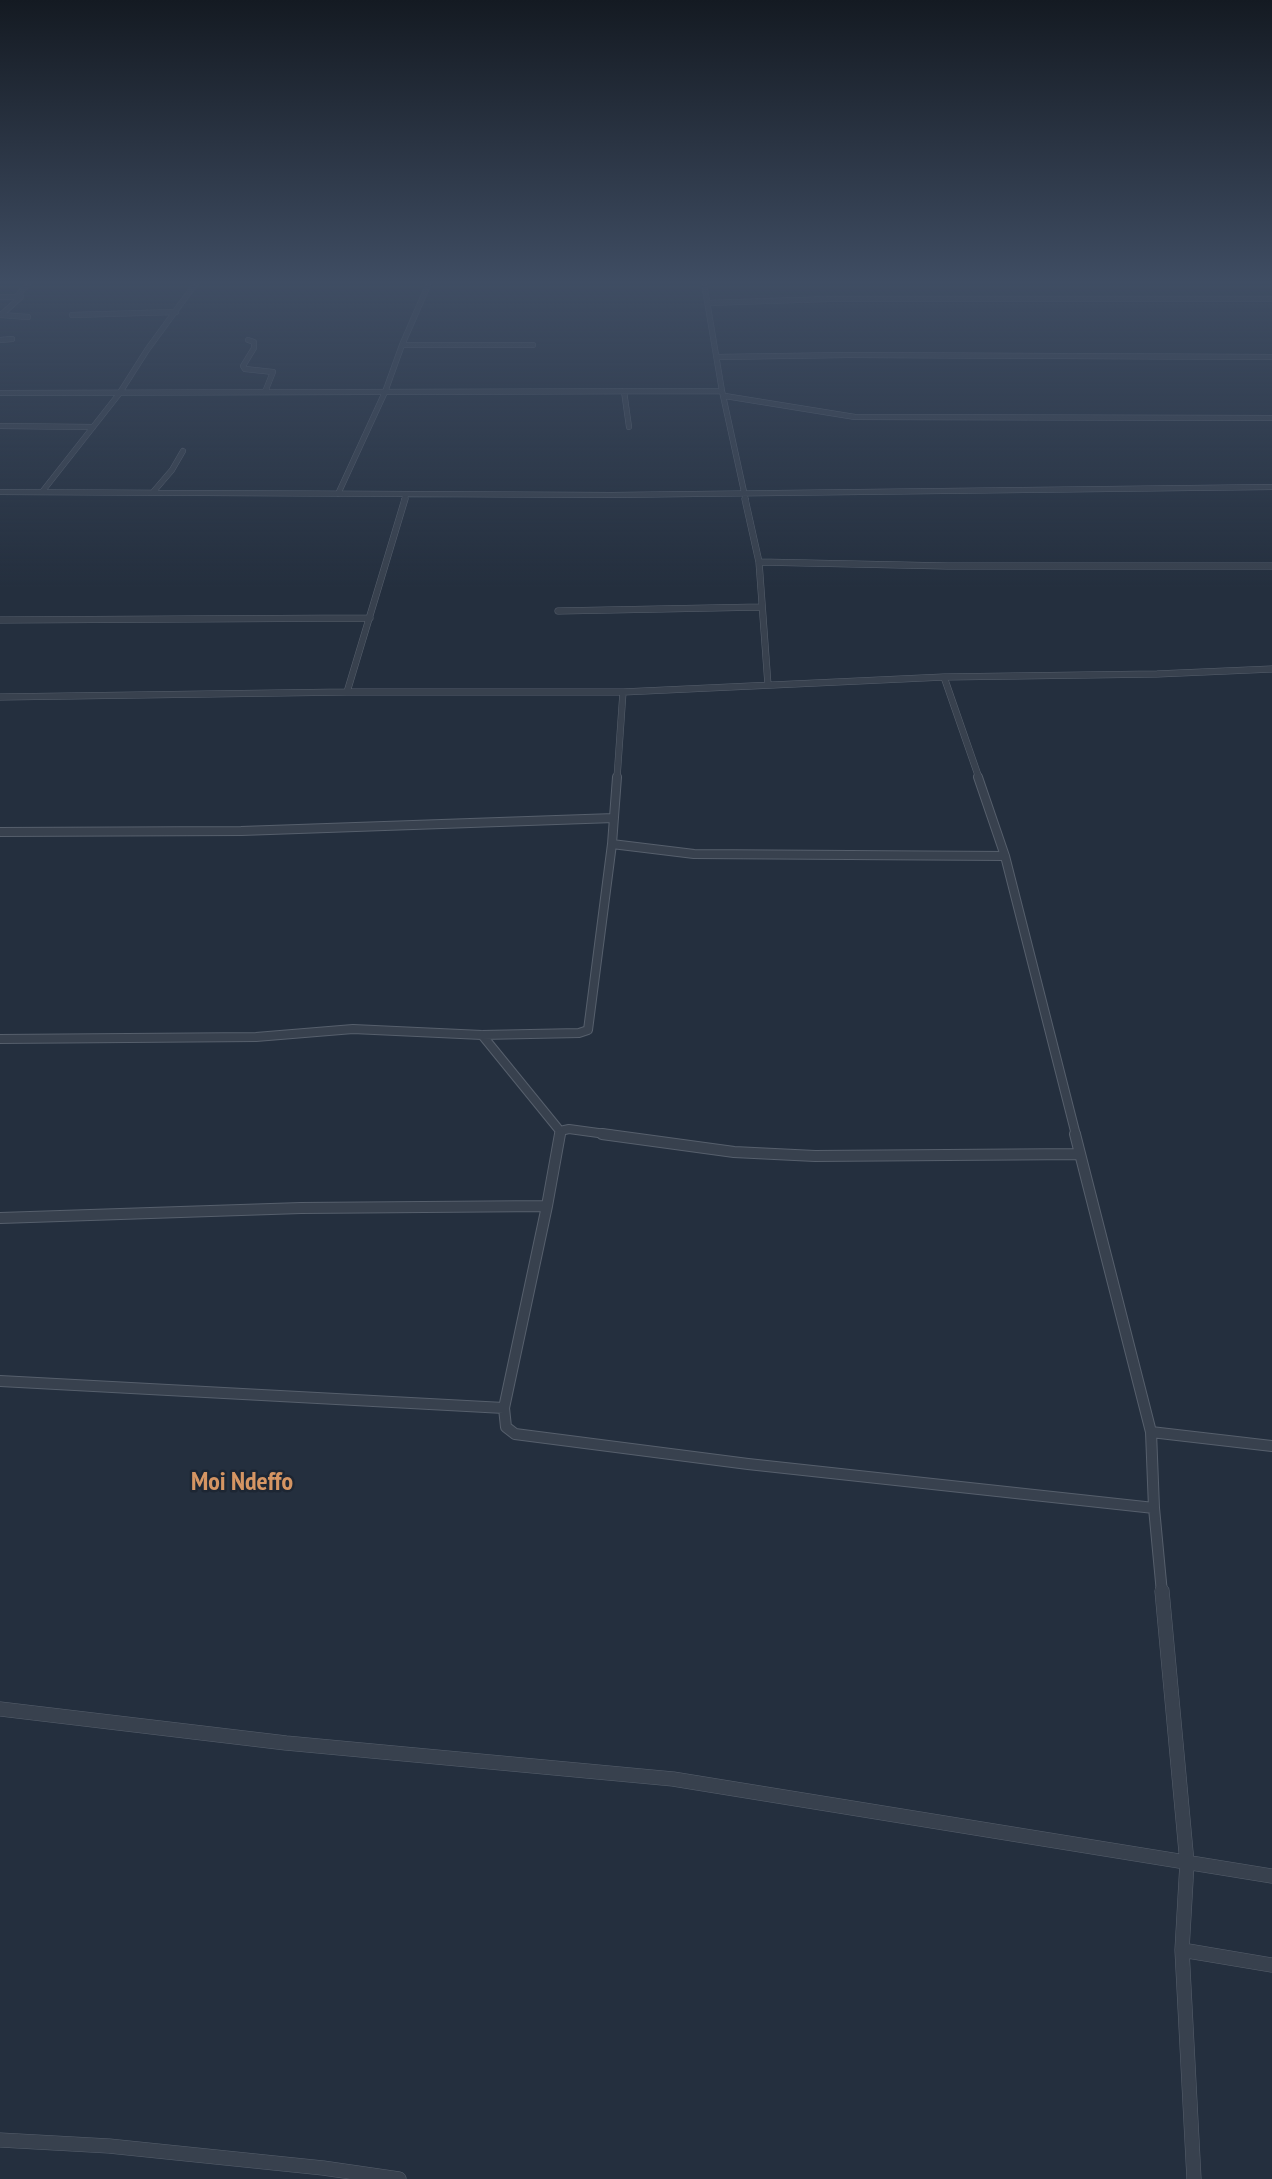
<!DOCTYPE html>
<style>
body{margin:0}
canvas{display:block;background:#242f3e}
</style>
<canvas width="1272" height="2179"></canvas>
<script>
const c = document.querySelector('canvas').getContext('2d');
c.lineJoin = 'round';
const toPath = rows => new Path2D(rows.map(r => 'M' + r).join(''));
function stroke(path, color, width, dash) { c.strokeStyle = color; c.lineWidth = width; c.lineCap = dash ? 'butt' : 'round'; c.setLineDash(dash || []); c.stroke(path); }
function label(font, color, halo, rows, align = 'center') {
  c.font = font + ' "PT Sans Narrow",sans-serif'; c.lineWidth = 5; c.setLineDash([]); c.textBaseline = 'middle'; c.strokeStyle = halo; c.fillStyle = color; for (const [text, x, y, turn = 0] of rows) {
    c.save(); c.translate(x, y); c.rotate((+turn || 0) * Math.PI / 180); c.textAlign = isNaN(turn) ? turn : align; if (halo) c.strokeText(text, 0, 0); c.fillText(text, 0, 0); c.restore();
  }
}
const streetFar4 = toPath([
 [704,283,722,391,746,501],
 [0,297,21,297,1,315,28,317],
 [16,297,29,283],
 [708,303,828,299,1272,299],
 [72,315,176,312],
 [0,340,12,339],
 [248,340,254,342,254,348,243,366,245,369,273,372,265,392],
 [402,345,533,345],
 [717,357,848,355,1272,357],
 [624,391,629,427],
 [0,393,722,391],
 [725,396,855,417,1272,418],
 [0,426,93,427],
 [154,491,172,470,183,451],
 [0,492,612,495,1272,487],
 [42,492,119,394,147,350,196,283],
 [338,494,385,392,402,345,429,283],
 [404,501,406,494]
]);
const streetFar3 = toPath([
 [745,499,759,562,768,685],
 [759,562,947,566,1272,566],
 [558,611,762,607],
 [0,620,370,618],
 [944,677,1157,674,1272,669],
 [347,692,405,499],
 [0,697,347,692,623,692,944,677,979,778],
 [617,778,623,692]
]);
const streetFar2 = toPath([
 [978,777,1005,856,1076,1135],
 [0,832,241,831,614,818],
 [612,844,694,854,1005,856],
 [482,1035,560,1131],
 [0,1039,256,1037,353,1029,482,1035,579,1033,588,1030,612,844,617,777],
 [559,1135,560,1131,569,1129,613,1135]
]);
const streetFar1 = toPath([
 [560,1134,547,1206,504,1408,506,1427,515,1434,748,1464,1154,1508],
 [602,1134,734,1152,815,1156,1080,1154],
 [1075,1134,1151,1432,1154,1508,1162,1593],
 [0,1218,301,1208,547,1206],
 [0,1381,504,1408],
 [1151,1432,1272,1446]
]);
const street = toPath([
 [1162,1591,1187,1863,1182,1950,1194,2179],
 [0,1709,286,1743,673,1779,1272,1876],
 [1182,1950,1272,1965],
 [0,2140,109,2146,323,2168,399,2179]
]);
stroke(streetFar4, '#565f6c', 6);
stroke(streetFar3, '#565f6c', 7);
stroke(streetFar2, '#565f6c', 10);
stroke(streetFar1, '#565f6c', 12);
stroke(street, '#565f6c', 15);
stroke(streetFar4, '#38414e', 5);
stroke(streetFar3, '#38414e', 6);
stroke(streetFar2, '#38414e', 8);
stroke(streetFar1, '#38414e', 10);
stroke(street, '#38414e', 14);
const sky = c.createLinearGradient(0, 0, 0, 588);
sky.addColorStop(0, '#141a22');
sky.addColorStop(0.48, '#3f4d63');
sky.addColorStop(1, '#3f4d6300');
c.fillStyle = sky;
c.fillRect(0, 0, 1272, 588);
label('bold 26px', '#d59563', '#1d2633', [
 ["Moi Ndeffo",242,1483]
]);
</script>
